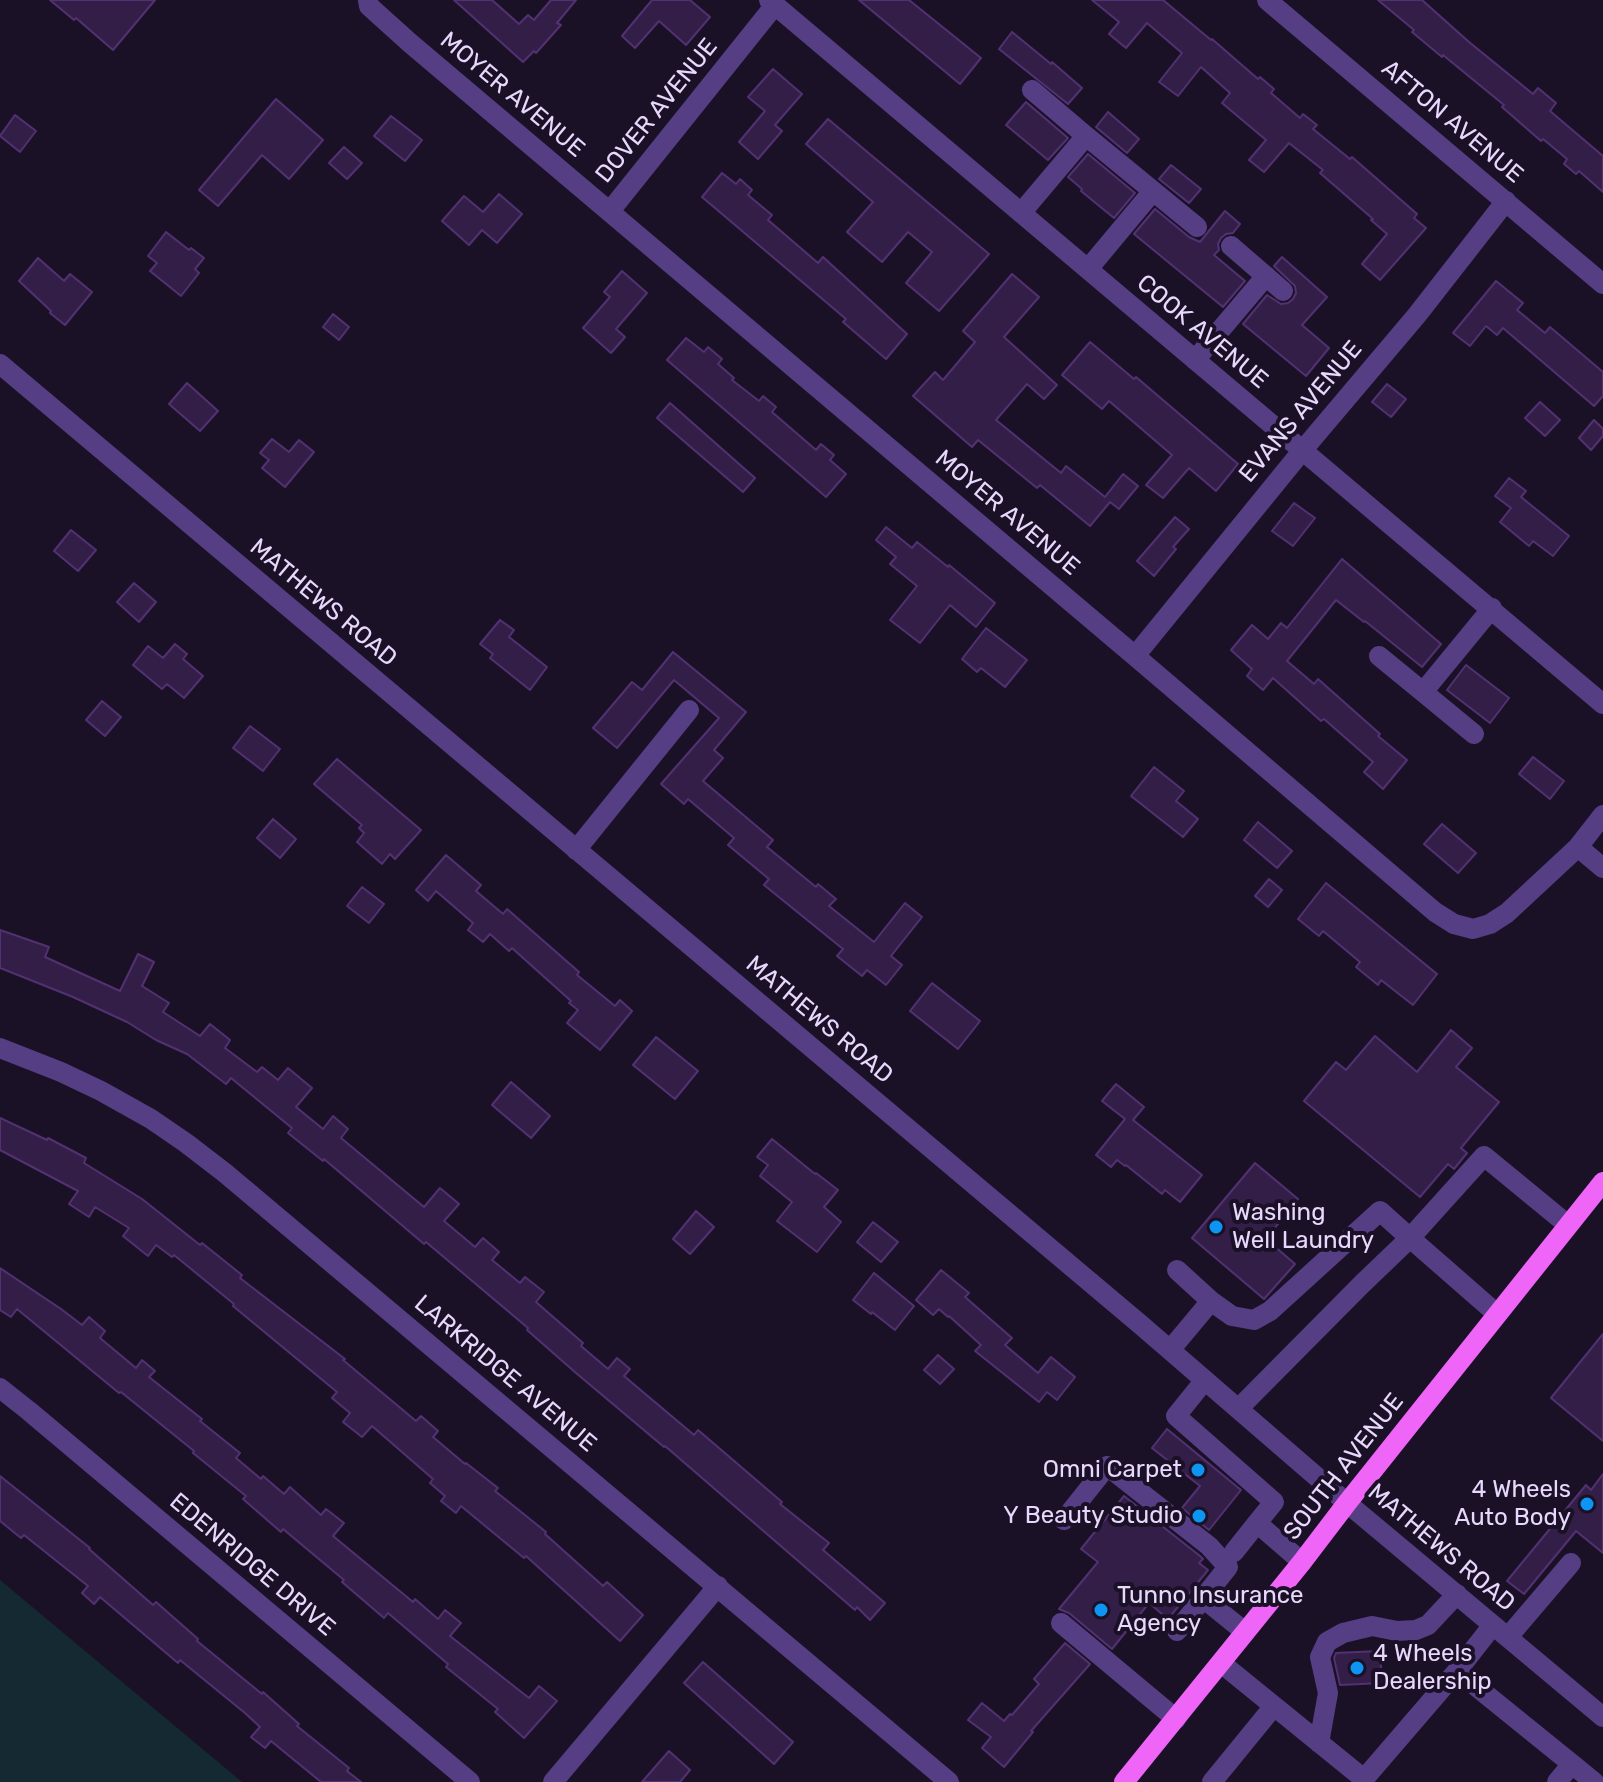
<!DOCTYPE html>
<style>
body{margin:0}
canvas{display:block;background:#1b1127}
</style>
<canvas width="1603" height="1782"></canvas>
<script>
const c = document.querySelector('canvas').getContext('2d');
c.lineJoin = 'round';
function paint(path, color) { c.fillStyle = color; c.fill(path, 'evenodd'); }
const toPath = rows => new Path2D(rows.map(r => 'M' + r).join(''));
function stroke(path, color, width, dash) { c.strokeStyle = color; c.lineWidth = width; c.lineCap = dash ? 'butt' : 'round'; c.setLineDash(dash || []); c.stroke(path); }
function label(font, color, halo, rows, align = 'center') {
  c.font = font + ' Rubik,sans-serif'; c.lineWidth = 8; c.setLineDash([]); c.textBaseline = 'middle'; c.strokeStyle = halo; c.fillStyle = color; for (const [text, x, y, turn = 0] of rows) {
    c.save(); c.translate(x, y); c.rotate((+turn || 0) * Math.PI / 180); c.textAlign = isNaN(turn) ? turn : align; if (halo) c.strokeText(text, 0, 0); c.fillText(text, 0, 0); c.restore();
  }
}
paint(toPath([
 [0,1580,242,1782,0,1782]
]), '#142931');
const building = toPath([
 [50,0,155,0,113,50,76,18,74,20,50,0],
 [454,0,492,0,519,24,528,15,534,20,551,0,576,0,557,23,561,25,536,53,534,51,523,62,454,0],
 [652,0,690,0,710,17,686,45,659,21,635,48,622,36,652,0],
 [859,0,909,0,981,58,960,84,859,0],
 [1092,0,1163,0,1211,40,1212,39,1258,79,1260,77,1274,89,1271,93,1300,118,1303,114,1317,125,1313,129,1350,159,1352,157,1417,214,1414,218,1426,228,1380,280,1362,264,1387,234,1371,220,1373,219,1320,173,1323,170,1289,143,1264,172,1249,160,1266,140,1222,103,1230,93,1201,67,1178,96,1159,82,1182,53,1147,23,1126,48,1109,34,1119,22,1092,0],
 [1378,0,1422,0,1469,42,1533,94,1538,88,1556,103,1550,111,1603,156,1603,192,1579,171,1576,174,1564,164,1567,159,1543,139,1541,141,1502,107,1504,105,1443,55,1442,57,1412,32,1414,30,1378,0],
 [1012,32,1051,64,1052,62,1082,88,1068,104,999,49,1012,32],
 [773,69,802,94,775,125,782,131,758,159,739,142,765,111,748,97,773,69],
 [276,99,323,140,289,179,262,155,218,206,199,190,276,99],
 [1026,102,1068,138,1048,160,1006,125,1026,102],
 [1108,112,1139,139,1127,153,1096,127,1108,112],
 [15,115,36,131,20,152,0,136,15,115],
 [391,116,422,140,405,161,374,136,391,116],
 [828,119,989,254,939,311,906,283,932,252,908,232,882,262,847,232,873,202,806,144,828,119],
 [344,147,362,163,347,179,329,163,344,147],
 [1088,154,1135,193,1114,218,1081,191,1082,189,1068,177,1088,154],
 [1171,165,1201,189,1189,203,1159,179,1171,165],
 [722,173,736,184,740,179,752,190,748,195,772,215,768,220,818,263,823,257,907,334,886,359,843,322,846,319,702,197,722,173],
 [499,194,522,214,497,243,482,230,469,245,442,221,464,196,483,212,499,194],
 [1155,209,1189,237,1200,242,1225,211,1240,224,1233,233,1226,234,1221,238,1218,244,1219,250,1214,255,1245,281,1223,307,1134,234,1155,209],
 [166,232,189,250,191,248,204,258,195,269,199,273,181,296,150,271,157,263,148,256,166,232],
 [1282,257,1327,297,1302,325,1329,348,1306,376,1243,324,1267,295,1281,304,1288,303,1293,299,1296,293,1295,286,1274,266,1282,257],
 [38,258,64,281,70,274,92,292,65,325,50,313,51,311,19,281,38,258],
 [622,271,647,293,616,329,625,337,611,353,583,328,610,297,604,292,622,271],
 [1012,274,1039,297,1004,337,1057,385,1044,399,1027,384,996,420,1061,473,1066,466,1105,497,1123,474,1138,486,1119,509,1110,502,1090,526,1040,485,1037,488,978,440,972,447,913,396,935,372,943,380,975,342,963,331,1012,274],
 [1496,281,1523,303,1517,310,1545,333,1550,327,1603,372,1603,396,1594,406,1503,328,1497,335,1486,326,1470,346,1453,333,1496,281],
 [333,314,349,327,339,340,323,327,333,314],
 [686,338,704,352,708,347,722,359,718,364,734,378,732,380,759,401,763,396,776,407,772,412,816,450,821,444,834,455,830,460,846,474,826,497,667,360,686,338],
 [1090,342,1134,379,1136,377,1238,464,1216,491,1189,468,1163,498,1146,485,1172,455,1109,401,1102,409,1062,375,1090,342],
 [187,383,218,411,200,431,169,404,187,383],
 [1387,384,1406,399,1391,417,1372,402,1387,384],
 [1540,402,1560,420,1545,436,1525,418,1540,402],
 [670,403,755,478,743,492,657,418,670,403],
 [1594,420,1603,429,1603,436,1591,450,1579,438,1594,420],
 [272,439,289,452,299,440,314,452,285,487,262,468,269,460,260,453,272,439],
 [1509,478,1526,491,1521,497,1569,536,1553,556,1533,541,1529,546,1500,522,1511,508,1495,496,1509,478],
 [1294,503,1315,518,1293,546,1272,531,1294,503],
 [1175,517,1189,529,1173,547,1176,549,1154,576,1137,561,1175,517],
 [886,527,912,548,917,542,948,567,949,565,995,603,976,627,950,605,920,643,890,620,917,586,890,564,896,557,876,540,886,527],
 [71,530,96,550,78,571,54,551,71,530],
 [1342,559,1441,644,1422,667,1365,621,1364,622,1336,600,1287,661,1314,684,1318,679,1380,734,1378,736,1407,760,1383,789,1364,772,1373,762,1324,719,1321,721,1273,678,1263,690,1247,676,1252,669,1231,650,1252,625,1268,639,1281,623,1287,628,1342,559],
 [134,583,156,602,139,622,117,602,134,583],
 [500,620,514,630,509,637,547,667,530,690,490,658,493,654,480,644,500,620],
 [986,628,1027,660,1005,687,981,668,977,672,962,659,986,628],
 [175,644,187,654,183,659,203,676,184,698,167,684,162,689,133,665,148,646,163,658,175,644],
 [673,652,746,712,714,750,723,758,703,781,773,840,767,847,816,887,818,884,836,899,829,906,874,942,905,903,922,917,891,956,902,965,886,985,867,970,862,976,837,956,843,949,764,885,769,879,728,845,734,838,688,799,684,804,661,784,719,718,674,680,617,748,593,728,632,682,642,690,673,652],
 [1466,665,1509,698,1490,723,1447,690,1466,665],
 [102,701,121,717,105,736,86,720,102,701],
 [250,726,280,749,263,771,233,748,250,726],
 [1533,757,1564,781,1550,799,1519,774,1533,757],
 [337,759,421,830,395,859,390,854,382,864,357,842,364,833,359,828,362,825,314,784,337,759],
 [1154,767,1184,791,1176,801,1198,819,1183,837,1131,796,1154,767],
 [273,819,296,839,280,858,257,838,273,819],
 [1258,822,1292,851,1277,868,1244,840,1258,822],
 [1442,824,1476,853,1458,873,1424,844,1442,824],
 [446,855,481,885,476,891,503,914,507,909,579,972,577,975,615,1006,620,1000,632,1011,600,1050,567,1023,578,1010,569,1003,571,1001,512,948,509,951,490,934,483,942,468,930,473,923,436,891,428,901,416,890,446,855],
 [1269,879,1282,890,1268,907,1255,896,1269,879],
 [1326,883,1437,974,1413,1005,1381,980,1378,985,1356,967,1360,962,1323,931,1319,936,1298,919,1326,883],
 [362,887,384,904,369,923,347,906,362,887],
 [0,930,49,947,45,957,120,991,138,954,154,962,142,986,169,1003,163,1012,200,1036,210,1024,230,1040,225,1048,257,1072,262,1067,278,1080,288,1068,312,1088,296,1107,323,1129,333,1116,348,1129,341,1138,424,1207,440,1188,459,1204,444,1221,475,1247,483,1238,499,1252,492,1260,520,1283,525,1277,544,1292,536,1302,583,1343,581,1346,608,1369,617,1358,630,1369,624,1376,694,1435,698,1430,782,1502,780,1504,829,1543,823,1550,885,1603,870,1620,857,1607,855,1610,665,1446,664,1447,576,1373,527,1330,528,1328,426,1242,424,1244,324,1159,323,1161,288,1133,292,1128,231,1078,226,1084,187,1054,156,1040,127,1022,73,997,0,968,0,930],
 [932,983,980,1021,958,1049,910,1011,932,983],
 [1451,1030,1472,1048,1456,1067,1499,1102,1461,1148,1467,1153,1454,1169,1448,1164,1420,1197,1304,1101,1336,1062,1346,1070,1375,1036,1417,1072,1451,1030],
 [656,1037,698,1071,675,1099,633,1065,656,1037],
 [511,1082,550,1116,531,1138,492,1105,511,1082],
 [1116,1084,1144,1107,1133,1120,1202,1175,1180,1202,1165,1190,1162,1194,1126,1165,1125,1166,1117,1160,1111,1167,1096,1155,1125,1119,1102,1101,1116,1084],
 [0,1118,47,1140,48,1138,86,1158,84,1163,142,1199,200,1245,202,1243,242,1275,240,1278,345,1359,343,1360,416,1421,421,1416,438,1431,433,1437,465,1464,466,1463,498,1488,495,1491,546,1532,545,1534,603,1586,607,1582,643,1615,620,1641,526,1556,524,1558,461,1506,456,1513,441,1501,445,1496,430,1483,433,1479,372,1426,362,1437,343,1422,350,1413,332,1398,337,1392,233,1306,234,1304,174,1255,172,1257,156,1245,148,1256,123,1236,129,1228,95,1207,89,1217,69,1204,78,1191,0,1150,0,1118],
 [772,1139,815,1174,816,1173,838,1190,824,1207,841,1222,817,1252,777,1221,792,1202,760,1176,768,1165,757,1157,772,1139],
 [1255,1163,1298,1199,1266,1239,1295,1264,1264,1299,1192,1238,1255,1163],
 [696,1211,714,1227,690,1254,673,1239,696,1211],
 [873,1222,898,1242,881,1262,857,1242,873,1222],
 [0,1268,61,1309,82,1325,89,1317,105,1331,100,1338,136,1368,142,1360,155,1371,149,1377,202,1419,200,1421,240,1453,236,1458,261,1479,263,1476,284,1494,290,1487,321,1515,326,1509,344,1523,333,1536,413,1602,415,1599,438,1619,445,1610,461,1623,450,1636,529,1698,539,1686,557,1701,524,1738,495,1712,498,1709,446,1667,448,1664,388,1613,384,1618,342,1582,344,1580,283,1529,281,1532,243,1499,246,1496,193,1453,194,1451,121,1392,119,1393,17,1309,11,1317,0,1310,0,1268],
 [941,1270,969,1293,965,1297,1012,1338,1005,1345,1038,1373,1051,1357,1075,1377,1057,1400,1047,1392,1039,1402,975,1351,981,1345,949,1316,948,1317,939,1309,933,1315,916,1300,941,1270],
 [874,1273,914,1306,895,1330,872,1312,871,1314,853,1300,874,1273],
 [1603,1334,1603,1441,1551,1398,1603,1334],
 [938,1355,954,1369,940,1384,924,1370,938,1355],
 [1167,1429,1241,1490,1209,1530,1182,1508,1200,1486,1152,1448,1167,1429],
 [1603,1474,1603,1553,1576,1531,1524,1594,1507,1581,1586,1485,1591,1490,1603,1474],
 [0,1476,90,1548,89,1549,153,1605,156,1602,198,1639,197,1641,262,1694,263,1692,299,1724,297,1726,349,1768,347,1771,361,1782,321,1782,271,1741,265,1748,251,1737,260,1727,245,1713,180,1660,178,1663,100,1597,94,1604,82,1593,88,1586,24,1535,21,1538,0,1521,0,1476],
 [1124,1496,1200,1556,1203,1559,1199,1563,1208,1570,1168,1619,1149,1603,1112,1649,1069,1613,1059,1609,1098,1562,1081,1549,1124,1496],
 [1065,1643,1090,1664,1031,1731,1033,1732,1004,1767,982,1748,991,1737,968,1720,982,1703,1004,1721,1010,1714,1012,1715,1039,1684,1034,1679,1065,1643],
 [1380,1651,1382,1683,1340,1685,1334,1658,1336,1653,1380,1651],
 [703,1662,793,1742,774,1764,684,1683,703,1662],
 [669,1751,690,1770,680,1782,642,1782,669,1751]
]);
paint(building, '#331e47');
stroke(building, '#523172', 2);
stroke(toPath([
 [368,0,369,6,410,43,1135,656,1435,912,1454,924,1473,929,1490,924,1507,913,1578,847,1603,815],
 [769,0,1603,704],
 [1267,0,1603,284],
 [1032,90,1086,136],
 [610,211,775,5],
 [1021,213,1086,136,1197,227],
 [1231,246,1283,291],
 [1088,269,1153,191],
 [1195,360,1266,276],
 [0,364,1141,1325,1347,1503,1603,1717],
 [1135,656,1302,451,1417,315,1506,201],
 [1379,656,1423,692],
 [1474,734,1423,692,1492,608],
 [1578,847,1603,868],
 [576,850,689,710],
 [0,1048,61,1072,101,1091,151,1119,186,1143,225,1173,949,1782],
 [1211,1301,1232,1316,1254,1320,1270,1311,1380,1211,1410,1238,1362,1284,1238,1409],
 [1497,1314,1410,1238,1484,1156,1568,1225],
 [1170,1350,1211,1301,1177,1270],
 [1205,1380,1176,1416,1274,1502,1257,1523,1302,1562],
 [0,1388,29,1411,470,1782],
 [1064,1520,1107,1466,1209,1546,1228,1567,1177,1631],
 [1234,1552,1257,1523],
 [1203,1598,1245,1632],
 [1061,1623,1176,1719],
 [1508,1637,1571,1563],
 [1221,1663,1364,1779,1457,1671,1572,1764,1557,1782],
 [1457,1671,1493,1625],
 [1319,1743,1328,1693,1320,1657,1327,1642,1343,1633,1372,1626,1397,1631,1416,1630,1428,1625,1457,1594],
 [1572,1764,1594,1782],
 [553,1782,718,1586],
 [1212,1782,1274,1706]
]), '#563e84', 20);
stroke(toPath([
 [1124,1782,1302,1562,1347,1503,1603,1182]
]), '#ef65f8', 20);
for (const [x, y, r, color] of [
 [1216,1227,8,"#0d95f4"],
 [1198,1470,8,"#0d95f4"],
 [1587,1504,8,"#0d95f4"],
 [1199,1516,8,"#0d95f4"],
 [1101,1610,8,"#0d95f4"],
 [1357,1668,8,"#0d95f4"]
]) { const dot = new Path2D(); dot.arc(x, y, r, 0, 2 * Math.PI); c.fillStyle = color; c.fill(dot); stroke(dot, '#1b1127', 3); }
label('24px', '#e8d8fd', '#1b1127', [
 ["MOYER AVENUE",512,95,40],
 ["DOVER AVENUE",657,111,-51],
 ["AFTON AVENUE",1452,122,40],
 ["COOK AVENUE",1202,332,40],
 ["EVANS AVENUE",1301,412,-50],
 ["MOYER AVENUE",1007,513,40],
 ["MATHEWS ROAD",323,603,40],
 ["MATHEWS ROAD",819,1020,40],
 ["LARKRIDGE AVENUE",505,1374,40],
 ["SOUTH AVENUE",1344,1467,-52],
 ["MATHEWS ROAD",1441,1548,40],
 ["EDENRIDGE DRIVE",252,1565,40]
]);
label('24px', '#e8d8fd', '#1b1127', [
 ["Washing",1232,1213],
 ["Well Laundry",1232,1241],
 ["Omni Carpet",1182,1470,"right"],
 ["4 Wheels",1571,1490,"right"],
 ["Auto Body",1571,1518,"right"],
 ["Y Beauty Studio",1183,1516,"right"],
 ["Tunno Insurance",1117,1596],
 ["Agency",1117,1624],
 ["4 Wheels",1373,1654],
 ["Dealership",1373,1682]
], 'left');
</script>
